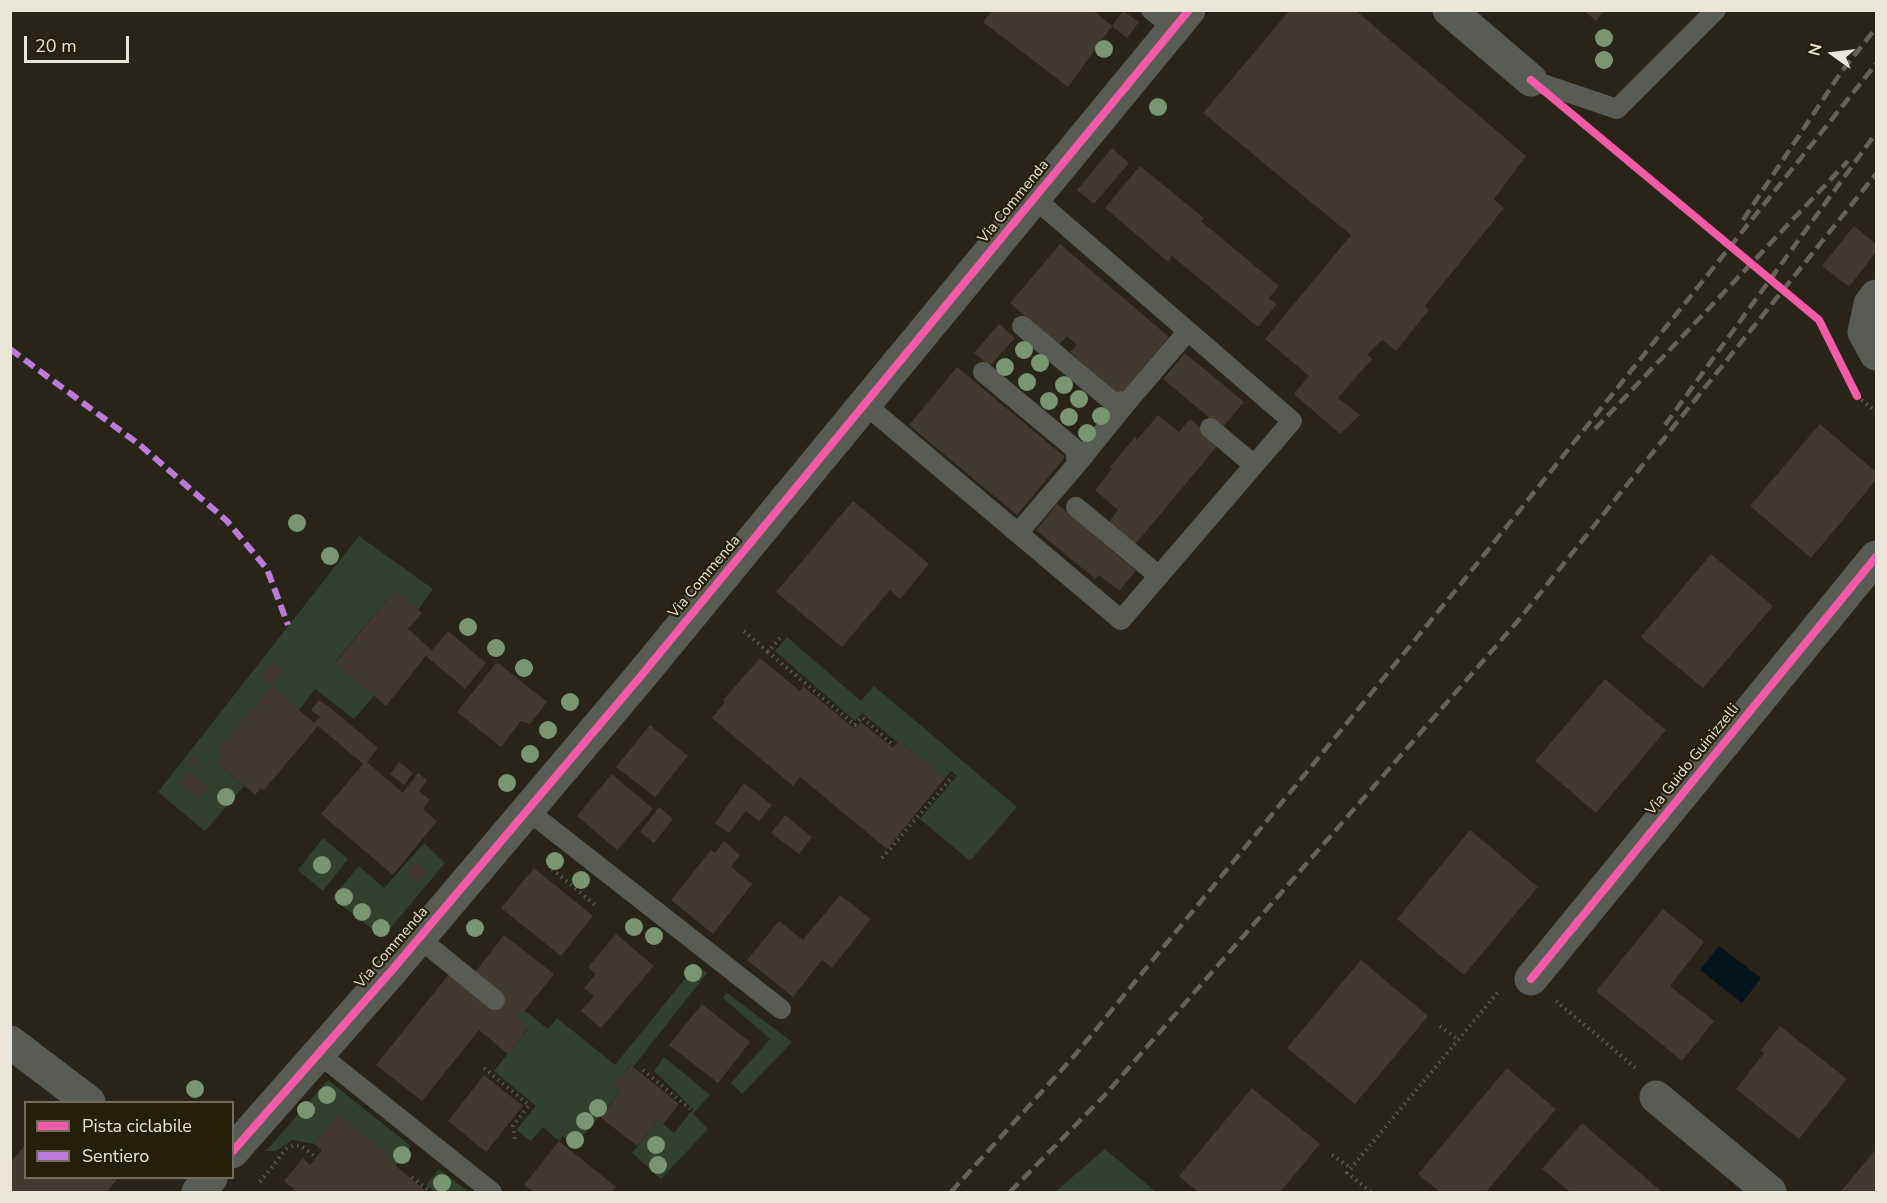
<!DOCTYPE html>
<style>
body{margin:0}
#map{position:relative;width:1887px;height:1203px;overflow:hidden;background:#282418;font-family:"Nunito Sans",sans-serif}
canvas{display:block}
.frame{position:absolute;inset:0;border:12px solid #e9e5d7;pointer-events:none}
.legend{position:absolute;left:24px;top:1101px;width:210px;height:78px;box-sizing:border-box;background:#251e08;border:2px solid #736e5b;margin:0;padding:8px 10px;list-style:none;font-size:18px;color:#e9e5d7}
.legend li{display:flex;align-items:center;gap:12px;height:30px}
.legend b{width:30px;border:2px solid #736e5b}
.north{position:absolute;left:1803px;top:24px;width:60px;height:60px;-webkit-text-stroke:4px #251e08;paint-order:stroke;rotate:284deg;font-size:16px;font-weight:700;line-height:24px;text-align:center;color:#e9e5d7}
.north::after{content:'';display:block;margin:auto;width:21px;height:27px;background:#e9e5d7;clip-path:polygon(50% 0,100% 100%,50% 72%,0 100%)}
.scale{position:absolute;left:24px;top:36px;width:105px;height:27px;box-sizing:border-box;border:3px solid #e9e5d7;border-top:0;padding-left:8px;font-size:18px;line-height:21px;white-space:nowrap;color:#e9e5d7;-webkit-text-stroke:4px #251e08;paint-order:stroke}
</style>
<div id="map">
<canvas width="1887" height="1203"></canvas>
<div class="frame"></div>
<ul class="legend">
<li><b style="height:8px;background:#f35aa7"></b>Pista ciclabile</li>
<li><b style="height:8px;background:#bd7bd9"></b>Sentiero</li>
</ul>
<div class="north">N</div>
<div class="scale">20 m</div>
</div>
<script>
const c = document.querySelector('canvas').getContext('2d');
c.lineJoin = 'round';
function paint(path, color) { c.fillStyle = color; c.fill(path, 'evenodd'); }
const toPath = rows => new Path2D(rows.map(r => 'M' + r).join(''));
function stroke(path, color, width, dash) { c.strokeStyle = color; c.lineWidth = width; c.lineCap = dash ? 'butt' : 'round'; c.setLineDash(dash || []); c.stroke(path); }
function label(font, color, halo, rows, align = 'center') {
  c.font = font + ' "Nunito Sans",sans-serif'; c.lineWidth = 4.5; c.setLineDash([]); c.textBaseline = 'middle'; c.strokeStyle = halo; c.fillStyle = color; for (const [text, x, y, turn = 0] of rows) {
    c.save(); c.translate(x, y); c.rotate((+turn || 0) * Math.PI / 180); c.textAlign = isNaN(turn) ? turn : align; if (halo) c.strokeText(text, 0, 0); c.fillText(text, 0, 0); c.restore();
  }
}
paint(toPath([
 [359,536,433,589,418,610,394,591,335,662,374,696,354,719,315,689,299,710,217,750,223,755,216,762,244,786,205,831,158,792],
 [787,637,861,701,874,686,1017,807,970,861,920,819,957,776,951,771,945,778,899,741,897,742,862,713,855,721,775,651],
 [323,838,348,859,323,891,298,870],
 [424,843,445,863,383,937,332,898,359,866,384,888],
 [696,965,707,973,633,1067,630,1065,615,1085,621,1091,574,1146,563,1136,559,1141,543,1127,531,1141,516,1130,536,1106,494,1071,528,1029,515,1017,519,1012,523,1013,525,1011,548,1029,557,1018,615,1065],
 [726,992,792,1042,742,1094,731,1083,770,1039,723,998],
 [664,1057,710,1095,693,1114,708,1129,661,1179,632,1153,658,1120,674,1133,693,1109,654,1071],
 [328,1080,411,1146,395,1166,385,1157,387,1154,339,1114,314,1144,292,1140,276,1151,266,1151],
 [1105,1149,1111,1154,1156,1192,1055,1192],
 [439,1169,469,1192,435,1192,426,1185]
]), '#31412e');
paint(toPath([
 [1719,946,1761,978,1742,1003,1700,970]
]), '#04141c');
paint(toPath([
 [992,10,1093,10,1112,26,1068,87,983,22],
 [1290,10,1355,10,1526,156,1494,199,1504,208,1425,306,1429,310,1396,351,1382,340,1367,355,1372,359,1338,398,1360,415,1340,434,1294,394,1309,376,1265,339,1351,235,1203,113],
 [1583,10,1604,10,1596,21],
 [1123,11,1139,22,1127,38,1112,26],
 [1112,148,1129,163,1094,204,1077,190],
 [1140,166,1204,218,1201,221,1279,286,1269,298,1277,304,1258,327,1172,256,1168,262,1105,208],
 [1854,226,1876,244,1876,252,1849,287,1822,266],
 [1060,244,1169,337,1120,395,1070,352,1077,345,1067,336,1059,345,1010,303],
 [999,324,1015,338,990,366,974,353],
 [1185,353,1244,402,1222,428,1163,379],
 [957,367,1065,457,1017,515,909,425],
 [1158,415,1179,432,1190,419,1219,444,1134,546,1107,524,1118,510,1095,490,1112,469,1110,467,1135,437,1137,440],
 [1820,424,1876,472,1876,480,1811,558,1750,506],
 [853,501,929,564,900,599,890,590,842,647,776,592],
 [1057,504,1136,571,1119,591,1099,575,1095,579,1036,530],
 [1711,554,1773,606,1703,688,1641,637],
 [395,590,422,613,408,629,432,650,448,631,486,663,465,689,426,656,386,706,335,663],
 [760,658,800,691,803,686,855,729,861,722,893,748,899,741,945,778,887,849,800,777,793,786,712,718,725,702,723,700],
 [272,662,284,671,272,686,260,677],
 [497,662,547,702,530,724,521,721,501,747,457,712],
 [1605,679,1666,730,1596,813,1535,761],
 [272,686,314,723,320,717,311,710,319,700,328,706,378,748,367,762,403,793,418,773,427,780,419,791,430,800,423,809,437,821,393,875,321,814,363,764,318,726,264,790,261,788,255,795,216,762,223,755,217,750],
 [650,725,688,756,655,797,616,767],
 [194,755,198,758,191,767,187,764],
 [399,762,413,773,404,785,390,774],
 [189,772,209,787,199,799,179,783],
 [612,774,653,809,617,850,577,816],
 [744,783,772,805,759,821,746,811,729,833,715,823],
 [659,807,673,819,654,843,640,832],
 [785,815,812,837,799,854,771,833],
 [1470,830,1538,887,1464,975,1397,919],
 [724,841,740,855,731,867,752,884,713,934,671,900,711,850,715,853],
 [415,861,428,871,418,883,406,874],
 [534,868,593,916,561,956,501,908],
 [840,895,871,919,832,968,822,960,793,997,747,960,779,921,803,940],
 [1663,909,1704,942,1670,986,1714,1021,1682,1061,1596,991],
 [616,934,654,966,601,1028,581,1011,594,996,584,988,596,974,588,967],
 [504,935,554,974,523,1013,519,1012,515,1017,528,1028,508,1054,479,1030,422,1101,376,1065,450,973,495,1010,504,999,473,975],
 [1361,960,1428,1016,1355,1104,1287,1048],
 [702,1004,750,1042,718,1083,669,1045],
 [1780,1026,1847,1079,1799,1139,1736,1089,1764,1053,1761,1050],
 [631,1065,679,1104,663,1124,658,1120,637,1146,600,1117,621,1091,614,1085],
 [1507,1068,1556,1109,1486,1192,1440,1192,1418,1174],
 [484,1075,523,1106,486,1152,448,1121],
 [1252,1088,1320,1144,1280,1192,1198,1192,1179,1176],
 [339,1114,388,1154,385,1157,427,1192,291,1192,294,1189,284,1181,303,1158,310,1165,322,1150,314,1144],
 [1582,1123,1662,1192,1570,1192,1542,1169],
 [559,1141,616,1187,611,1192,534,1192,524,1185],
 [26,1144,26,1178,118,1178,107,1192,10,1192,10,1163],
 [1876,1149,1876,1192,1845,1192,1842,1190]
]), '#423a2e');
stroke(toPath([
 [1857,396,1876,412],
 [744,631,768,652],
 [780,638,768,652,855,725,862,717,894,746],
 [882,858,953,776],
 [552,869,595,905],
 [1556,1001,1638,1070],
 [1440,1026,1458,1040],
 [484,1068,529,1105,513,1126,515,1140],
 [643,1070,690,1109],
 [1332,1155,1351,1168],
 [412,1177,431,1192],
 [260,1182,286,1149,294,1145,301,1146,316,1157],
 [1371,1192,1347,1173,1499,991]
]), '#595a53', 4, [1.5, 4.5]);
stroke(toPath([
 [1151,10,1175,29],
 [1531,80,1617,109,1716,10],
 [1022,326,1113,402,1128,401,1188,331],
 [983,372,1075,449,1077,464,1018,533],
 [866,405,1121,620,1292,421,1034,198],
 [1210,428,1254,465],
 [1077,464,1128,401],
 [1076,507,1159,576],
 [527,810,781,1009],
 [419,938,495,1000],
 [319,1054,492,1192]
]), '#595c55', 20);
stroke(toPath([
 [1449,10,1531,80],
 [1876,296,1870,304,1864,332,1876,354],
 [1531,979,1876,557],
 [10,1042,89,1102],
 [1656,1097,1770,1192]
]), '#595c55', 33);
stroke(toPath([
 [232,1152,393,969,640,677,1189,10],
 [198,1192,211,1178]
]), '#595c55', 33);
stroke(toPath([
 [1743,220,1842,71,1876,28],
 [1665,425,1876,133],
 [1595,429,1848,161],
 [951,1192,1075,1055,1464,580,1876,64],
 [1010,1192,1105,1095,1517,622,1876,174]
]), '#64635a', 4.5, [12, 6]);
stroke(toPath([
 [10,349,140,445,227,521,267,569,288,625]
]), '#bd7bd9', 6, [12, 6]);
stroke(toPath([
 [1531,80,1819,320,1857,396],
 [1531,979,1876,557],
 [232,1152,393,969,640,677,1189,10]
]), '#f35aa7', 8);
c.fillStyle = '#799571';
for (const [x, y] of [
 [1604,38],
 [1104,49],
 [1604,60],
 [1158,107],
 [1024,350],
 [1040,363],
 [1005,367],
 [1027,382],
 [1064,385],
 [1079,399],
 [1049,401],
 [1101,416],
 [1069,417],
 [1087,433],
 [297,523],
 [330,556],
 [468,627],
 [496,648],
 [524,668],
 [570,702],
 [548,730],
 [530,754],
 [507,783],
 [226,797],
 [555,861],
 [322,865],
 [581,880],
 [344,897],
 [362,912],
 [634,927],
 [381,928],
 [475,928],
 [654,936],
 [693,973],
 [195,1089],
 [327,1095],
 [598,1108],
 [306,1110],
 [585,1121],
 [575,1140],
 [656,1145],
 [402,1155],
 [658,1165],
 [442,1183]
]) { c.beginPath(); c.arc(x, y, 9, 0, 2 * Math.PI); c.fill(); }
label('15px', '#e9e5d7', '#251e08', [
 ["Via Commenda",1014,202,-51],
 ["Via Commenda",705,577,-50],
 ["Via Guido Guinizzelli",1693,760,-51],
 ["Via Commenda",392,948,-49]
]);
</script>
